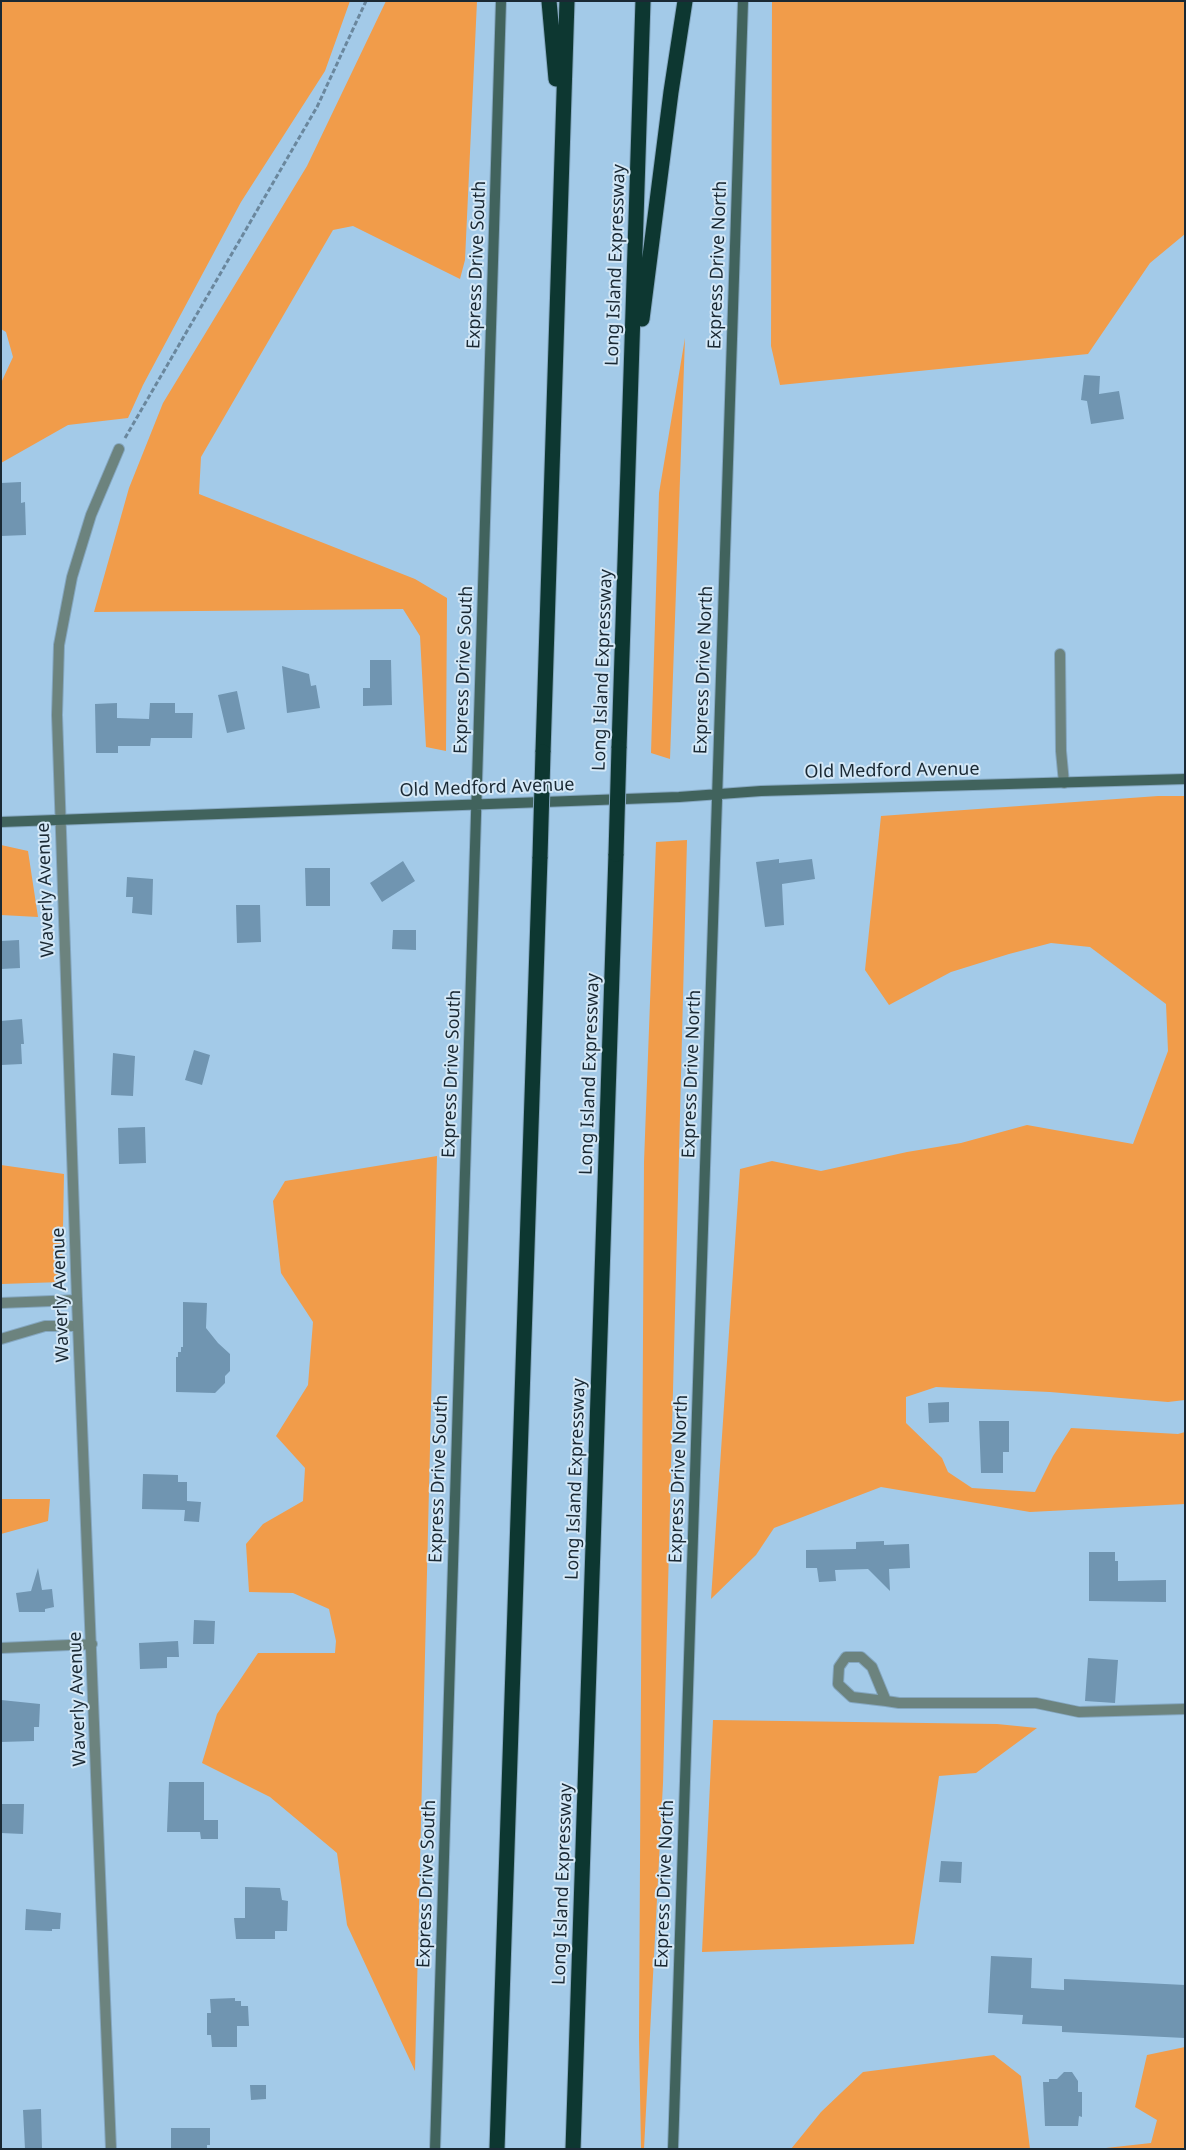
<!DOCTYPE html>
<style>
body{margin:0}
#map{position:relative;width:1186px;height:2150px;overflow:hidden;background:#a3cae8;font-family:"Noto Sans",sans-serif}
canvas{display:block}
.frame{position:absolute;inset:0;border:2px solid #1a2934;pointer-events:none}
</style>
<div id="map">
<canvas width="1186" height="2150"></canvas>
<div class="frame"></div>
</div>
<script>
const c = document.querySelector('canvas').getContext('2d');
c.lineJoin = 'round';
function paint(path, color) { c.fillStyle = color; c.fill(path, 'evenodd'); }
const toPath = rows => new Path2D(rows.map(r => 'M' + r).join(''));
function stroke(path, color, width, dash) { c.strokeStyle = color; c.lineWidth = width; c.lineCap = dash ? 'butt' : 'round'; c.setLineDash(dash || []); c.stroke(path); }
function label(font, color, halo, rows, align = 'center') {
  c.font = font + ' "Noto Sans",sans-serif'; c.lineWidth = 4; c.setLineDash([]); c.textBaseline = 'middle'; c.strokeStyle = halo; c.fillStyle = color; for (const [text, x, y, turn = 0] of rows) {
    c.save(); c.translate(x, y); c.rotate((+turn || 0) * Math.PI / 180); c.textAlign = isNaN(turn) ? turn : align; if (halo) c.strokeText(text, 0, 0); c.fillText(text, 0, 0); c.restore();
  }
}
paint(toPath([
 [1,1,350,1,325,71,241,202,143,385,128,418,68,425,1,463,1,383,13,357,6,332,1,329],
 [386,1,477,1,465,260,460,279,353,226,333,230,201,457,199,494,415,579,447,598,446,751,426,747,420,636,403,609,94,612,129,488,163,403,307,166],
 [772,1,1185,1,1185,234,1150,263,1088,354,780,385,771,346],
 [685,338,670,759,651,753,659,493],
 [1158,796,1185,796,1185,1400,1168,1402,1050,1392,936,1387,906,1397,906,1423,942,1458,948,1472,972,1488,1035,1492,1053,1456,1071,1428,1178,1434,1185,1432,1185,1504,1030,1512,881,1487,774,1528,756,1555,711,1599,740,1169,772,1161,821,1171,907,1152,961,1143,1027,1125,1133,1144,1168,1051,1166,1004,1090,947,1051,943,1009,954,951,972,889,1005,865,970,881,816],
 [687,840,663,1783,644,2149,641,2149,639,2038,644,1162,656,842],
 [1,845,28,851,38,917,1,915],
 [437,1156,415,2071,347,1925,337,1853,270,1797,202,1763,217,1714,258,1653,335,1653,336,1641,329,1609,293,1593,249,1592,246,1544,263,1524,303,1501,305,1468,276,1436,308,1385,313,1322,281,1273,273,1201,285,1181],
 [1,1165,64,1174,62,1282,2,1284],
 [1,1499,50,1499,48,1521,1,1534],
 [713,1720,997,1724,1037,1728,976,1773,939,1776,914,1944,702,1952],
 [1185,2047,1185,2149,1097,2149,1151,2143,1157,2120,1135,2107,1147,2055],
 [994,2055,1021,2076,1030,2149,791,2149,821,2112,863,2072]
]), '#f19c4a');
paint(toPath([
 [1084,375,1100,376,1099,394,1119,391,1124,419,1091,424,1087,401,1081,400],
 [21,482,21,503,25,502,26,535,1,536,1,483],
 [370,660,391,660,392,705,363,706,363,688,370,688],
 [282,666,309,674,311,686,316,685,320,708,287,713],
 [237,691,245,729,227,733,218,695],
 [117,703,117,718,149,719,150,703,175,703,175,713,193,713,192,738,151,738,150,746,118,746,118,753,96,753,95,704],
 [779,859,779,863,812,859,815,879,782,884,784,925,765,927,756,862],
 [403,861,415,881,382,902,370,883],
 [305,868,330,868,330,906,306,906],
 [127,877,153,879,152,915,132,913,133,897,126,897],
 [236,905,260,905,261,942,237,943],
 [393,930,416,930,416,950,392,949],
 [19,940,20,968,1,969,1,941],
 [22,1019,24,1044,21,1044,22,1064,1,1065,1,1021],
 [194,1050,210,1055,202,1085,185,1080],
 [113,1053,135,1056,133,1096,111,1095],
 [145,1127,146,1163,119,1164,118,1128],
 [183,1302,207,1303,206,1328,218,1343,230,1354,230,1371,225,1376,225,1383,215,1393,176,1392,176,1357,178,1357,178,1352,181,1352,181,1347,183,1347],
 [949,1402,949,1422,929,1423,928,1403],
 [979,1421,1009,1421,1009,1452,1003,1452,1003,1473,981,1473],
 [143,1474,178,1475,178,1482,187,1482,187,1501,201,1502,199,1522,184,1521,185,1510,142,1509],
 [884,1541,884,1545,909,1544,910,1568,889,1569,890,1591,868,1569,835,1570,836,1581,819,1582,817,1568,806,1568,806,1550,856,1549,856,1542],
 [1089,1552,1115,1552,1115,1561,1118,1561,1118,1581,1166,1580,1166,1602,1089,1601],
 [38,1568,42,1590,52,1589,54,1607,45,1609,45,1612,19,1612,16,1593,31,1591],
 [194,1620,215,1621,214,1644,193,1644],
 [178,1641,179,1657,167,1657,167,1668,140,1669,139,1643],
 [1088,1658,1118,1660,1115,1703,1085,1701],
 [1,1700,40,1704,39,1727,34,1727,34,1741,1,1742],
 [169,1782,204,1782,204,1820,218,1820,218,1839,201,1839,200,1832,167,1832],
 [1,1804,24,1804,23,1834,1,1833],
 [941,1861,962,1862,961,1883,939,1882],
 [245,1887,280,1888,282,1900,288,1901,287,1931,275,1931,275,1939,236,1939,234,1918,245,1918],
 [26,1909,61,1913,60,1929,52,1929,52,1931,25,1930],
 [991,1956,1032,1958,1031,1988,1064,1990,1064,1979,1185,1985,1185,2038,1062,2032,1062,2026,1022,2024,1023,2015,988,2013],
 [235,1998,235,2001,241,2001,241,2006,248,2006,249,2026,237,2026,237,2047,212,2047,211,2035,207,2035,207,2013,211,2013,210,1999],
 [1064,2072,1072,2072,1078,2081,1078,2092,1082,2092,1082,2117,1079,2116,1078,2126,1045,2126,1043,2082,1049,2082,1049,2079,1057,2079],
 [250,2085,266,2085,266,2099,251,2100],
 [41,2109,42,2149,25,2149,23,2110],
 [171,2128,210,2128,210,2145,207,2145,207,2149,171,2149]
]), '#7095b1');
const lane = toPath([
 [1060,654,1061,751,1064,783],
 [1,1303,77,1300],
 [1,1339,45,1326,78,1326],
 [886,1701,872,1667,861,1657,846,1657,839,1667,838,1684,852,1697,886,1701,899,1703,1036,1703,1079,1712,1185,1709]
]);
const street = toPath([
 [1,1648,92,1644],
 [111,2149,77,1300,57,715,59,645,72,577,91,515,119,449]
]);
const secondary = toPath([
 [1,822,679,797,761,791,1185,779],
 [435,2149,501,1],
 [673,2149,743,1]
]);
const highway = toPath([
 [549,1,556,79],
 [642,319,671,92,685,1],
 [619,748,643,1],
 [543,752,567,1],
 [497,2149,540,857],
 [573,2149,616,854]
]);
stroke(lane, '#85a7c0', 12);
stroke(street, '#85a7c0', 12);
stroke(secondary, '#85a7c0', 12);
stroke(highway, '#85a7c0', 17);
stroke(toPath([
 [125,438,317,107,366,1]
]), '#6a879d', 3, [5, 2.5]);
stroke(lane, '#6c837e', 10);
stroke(street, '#6c837e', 10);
stroke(secondary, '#41635d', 10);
stroke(highway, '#0d3731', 15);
const highwayBridge = toPath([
 [616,854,619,748],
 [540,857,543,752]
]);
stroke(highwayBridge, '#85a7c0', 17, []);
stroke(highwayBridge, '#0d3731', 15);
label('18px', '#1a2934', '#d4e8f7', [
 ["Express Drive South",477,265,-88],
 ["Long Island Expressway",616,265,-88],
 ["Express Drive North",718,265,-88],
 ["Express Drive South",464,670,-88],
 ["Long Island Expressway",603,670,-88],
 ["Express Drive North",704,670,-88],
 ["Old Medford Avenue",892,771,-1],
 ["Old Medford Avenue",487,788,-2],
 ["Waverly Avenue",46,890,-92],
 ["Express Drive South",452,1074,-88],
 ["Long Island Expressway",590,1074,-88],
 ["Express Drive North",692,1074,-88],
 ["Waverly Avenue",61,1295,-92],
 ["Express Drive South",439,1479,-88],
 ["Long Island Expressway",576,1479,-88],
 ["Express Drive North",679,1479,-88],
 ["Waverly Avenue",78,1699,-92],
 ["Express Drive South",427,1884,-88],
 ["Long Island Expressway",563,1884,-88],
 ["Express Drive North",665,1884,-88]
]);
</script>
